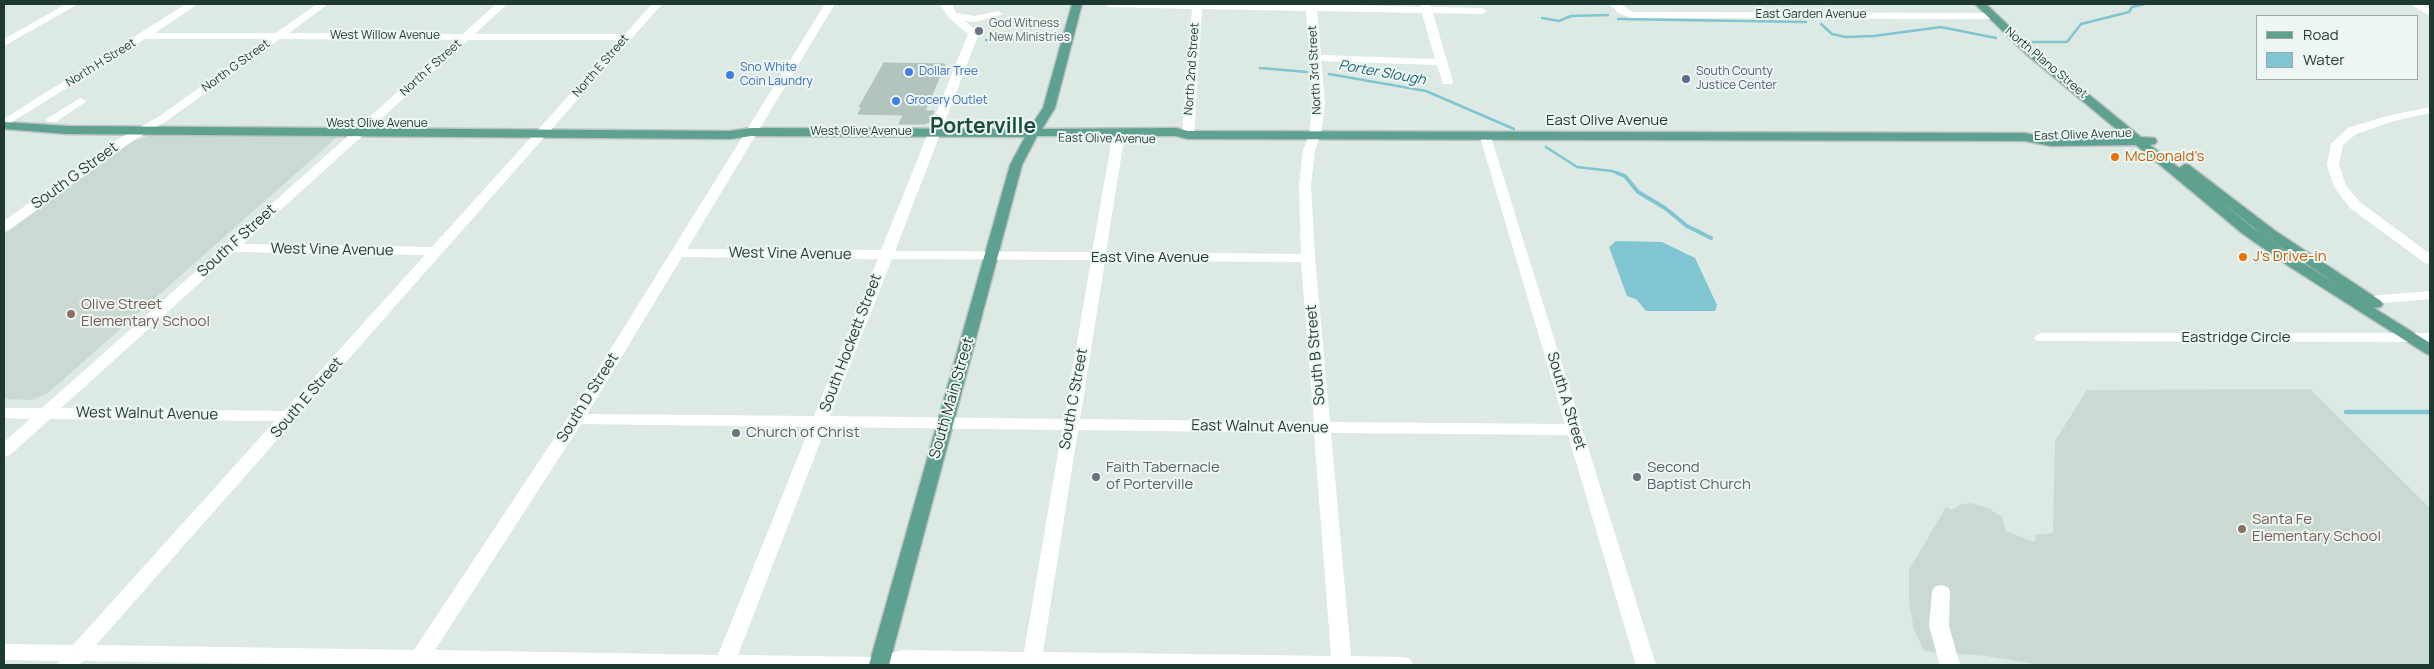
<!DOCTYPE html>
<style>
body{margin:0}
#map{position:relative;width:2434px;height:669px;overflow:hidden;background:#ddeae4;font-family:Manrope,sans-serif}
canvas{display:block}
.frame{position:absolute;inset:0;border:5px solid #1e3932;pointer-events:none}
.legend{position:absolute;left:2256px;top:15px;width:162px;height:65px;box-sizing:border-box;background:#edf6f2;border:1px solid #9aaaa5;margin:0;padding:6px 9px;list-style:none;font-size:15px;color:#1e3932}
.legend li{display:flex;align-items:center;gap:10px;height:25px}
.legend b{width:25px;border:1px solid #9aaaa5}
</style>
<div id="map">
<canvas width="2434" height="669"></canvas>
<div class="frame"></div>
<ul class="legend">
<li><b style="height:6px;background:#5fa191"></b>Road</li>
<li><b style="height:14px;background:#81c5d2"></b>Water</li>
</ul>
</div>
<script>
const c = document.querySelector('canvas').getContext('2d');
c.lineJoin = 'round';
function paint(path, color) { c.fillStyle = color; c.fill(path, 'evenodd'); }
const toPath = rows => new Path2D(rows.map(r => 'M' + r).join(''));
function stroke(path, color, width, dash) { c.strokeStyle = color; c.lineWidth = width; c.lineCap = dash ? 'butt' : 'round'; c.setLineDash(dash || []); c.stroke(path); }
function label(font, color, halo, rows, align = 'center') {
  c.font = font + ' Manrope,sans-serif'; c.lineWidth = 4; c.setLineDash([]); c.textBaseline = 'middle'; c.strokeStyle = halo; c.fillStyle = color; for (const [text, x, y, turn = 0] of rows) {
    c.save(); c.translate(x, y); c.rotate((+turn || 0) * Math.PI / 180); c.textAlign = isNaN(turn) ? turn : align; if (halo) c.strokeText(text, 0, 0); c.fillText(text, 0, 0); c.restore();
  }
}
paint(toPath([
 [149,136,337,137,48,393,32,400,4,399,4,234,134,140],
 [2310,389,2430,508,2430,665,2040,665,1986,656,1924,651,1914,630,1909,601,1909,570,1946,507,1952,510,1959,505,1971,503,1988,508,2002,517,2006,531,2034,542,2036,538,2034,535,2053,533,2055,441,2087,390]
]), '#cbd9d3');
paint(toPath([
 [1616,241,1662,242,1695,258,1717,305,1715,311,1646,311,1636,299,1627,296,1609,247]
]), '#81c5d2');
stroke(toPath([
 [1542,18,1559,21,1571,16,1608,15],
 [1618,19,1806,22],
 [1821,24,1832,34,1846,37,1874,36,1941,27,1996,38],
 [986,40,1048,40],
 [2031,42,2067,42,2081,24,2129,12,2132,7,2145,4],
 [1260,68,1307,72],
 [1329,74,1426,91,1514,129],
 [1546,147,1577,167,1612,171,1620,174]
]), '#81c5d2', 2.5);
stroke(toPath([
 [1617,173,1625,176,1638,192,1665,208,1687,226,1711,238]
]), '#81c5d2', 4);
stroke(toPath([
 [2346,412,2430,412]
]), '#81c5d2', 4.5);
const building = toPath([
 [884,63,945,64,925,111,934,111,930,122,924,124,899,124,903,115,858,114,862,107,859,107,884,63]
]);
paint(building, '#b2c4bd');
stroke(building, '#afc3bb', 1);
const major = toPath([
 [1072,4,1082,4,1055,108,1042,129,1176,128,1188,131,2025,133,2051,138,2127,138,2026,54,1975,4,1986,4,2034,50,2141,137,2155,138,2157,141,2155,144,2150,145,2179,168,2185,164,2189,165,2274,230,2381,301,2383,304,2381,307,2374,308,2430,343,2430,355,2425,353,2290,267,2243,234,2136,145,2051,146,2025,141,1188,139,1176,136,1037,136,1022,165,889,665,869,665,1010,165,1025,137,751,136,730,139,67,134,4,129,4,122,67,126,730,131,751,128,1029,129,1043,108,1072,4],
 [2218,199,2264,236,2338,285,2300,261,2253,228,2218,199]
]);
stroke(major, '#bcc4c2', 3);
paint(toPath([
 [66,4,78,4,4,46,4,39,66,4],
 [186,4,198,4,155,33,276,33,317,4,328,4,289,33,463,34,496,4,507,4,475,34,625,34,652,4,662,4,96,645,414,650,569,416,825,4,835,4,687,249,881,250,968,34,949,18,941,6,942,4,952,4,956,13,975,16,998,11,1003,14,975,22,965,21,979,33,895,251,1092,252,1112,139,1118,135,1124,139,1106,252,1301,254,1299,185,1303,150,1309,135,1313,103,1306,11,1202,9,1194,135,1188,139,1182,135,1192,9,1109,7,1104,4,1316,4,1421,7,1420,4,1430,4,1431,7,1482,8,1487,11,1482,14,1433,13,1453,82,1451,84,1443,84,1437,65,1321,61,1325,103,1321,135,1315,150,1311,185,1315,258,1330,422,1565,424,1480,137,1482,134,1490,134,1656,665,1636,665,1568,435,1331,433,1351,656,1403,657,1410,659,1413,665,363,665,83,661,79,665,57,665,59,661,4,660,4,644,73,645,275,421,50,419,10,455,4,457,4,442,30,419,4,418,4,408,42,408,456,40,280,39,168,120,128,144,9,230,4,231,4,221,120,138,160,116,267,39,145,39,4,127,4,119,186,4],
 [1317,11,1422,13,1435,59,1321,55,1317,11],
 [468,40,619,40,432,247,243,244,468,40],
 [234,252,425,255,284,411,61,408,234,252],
 [682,257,878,259,814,416,587,414,682,257],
 [892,259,1091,260,1064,419,830,416,892,259],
 [1105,261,1301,262,1314,422,1080,419,1105,261],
 [581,424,810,427,718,655,435,650,581,424],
 [826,427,1062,430,1024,652,902,650,879,657,738,655,826,427],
 [1078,430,1314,433,1331,656,1043,652,1078,430],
 [1610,4,1620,4,1633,12,1992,13,1997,16,1992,19,1631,18,1618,13,1610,4],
 [2410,4,2422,4,2430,9,2430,16,2410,4],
 [80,98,86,101,84,103,56,122,48,122,46,120,48,118,80,98],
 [2430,107,2430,113,2394,121,2356,134,2343,145,2339,165,2346,186,2360,202,2430,254,2430,264,2425,263,2350,208,2334,187,2327,165,2331,144,2348,128,2387,116,2430,107],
 [2430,291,2430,299,2360,305,2353,301,2360,297,2430,291],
 [2042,333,2430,333,2430,342,2037,341,2034,338,2037,335,2042,333],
 [1941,585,1948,587,1950,592,1949,626,1960,665,1940,665,1929,626,1932,592,1934,587,1941,585]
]), '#fff');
paint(major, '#5fa191');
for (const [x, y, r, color] of [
 [979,31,5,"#6b7280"],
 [909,72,5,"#3f7fe0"],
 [730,75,5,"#3f7fe0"],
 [1686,79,5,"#5c6f8a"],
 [896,101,5,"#3f7fe0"],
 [2115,157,5,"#e8710a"],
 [2243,257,5,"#e8710a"],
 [71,314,5,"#8d6e63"],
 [736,433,5,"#6b7280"],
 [1096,477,5,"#6b7280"],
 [1637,477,5,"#6b7280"],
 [2242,529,5,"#8d6e63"]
]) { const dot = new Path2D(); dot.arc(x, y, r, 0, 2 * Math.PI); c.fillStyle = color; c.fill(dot); stroke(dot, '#edf6f2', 2); }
label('12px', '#1e3932', '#edf6f2', [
 ["East Garden Avenue",1811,15],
 ["West Willow Avenue",385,36],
 ["North H Street",101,63,-32],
 ["North Plano Street",2046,63,40],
 ["North G Street",236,66,-36],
 ["North E Street",601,66,-49],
 ["North F Street",431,68,-42],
 ["North 2nd Street",1192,69,-86],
 ["North 3rd Street",1315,70,-93],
 ["West Olive Avenue",377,124],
 ["West Olive Avenue",861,132],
 ["East Olive Avenue",2083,135,-2],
 ["East Olive Avenue",1107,139,1]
]);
label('12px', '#5b616d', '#edf6f2', [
 ["God Witness",989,24],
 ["New Ministries",989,38]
], 'left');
label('12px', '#366cbe', '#edf6f2', [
 ["Sno White",740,68],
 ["Coin Laundry",740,82],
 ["Dollar Tree",919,72],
 ["Grocery Outlet",906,101]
], 'left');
label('12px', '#4e5e75', '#edf6f2', [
 ["South County",1696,72],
 ["Justice Center",1696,86]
], 'left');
label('italic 14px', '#176677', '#edf6f2', [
 ["Porter Slough",1382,73,10]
]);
label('15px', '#1e3932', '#edf6f2', [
 ["East Olive Avenue",1607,121],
 ["South G Street",75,176,-36],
 ["South F Street",237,241,-42],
 ["West Vine Avenue",332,250,1],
 ["West Vine Avenue",790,254,1],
 ["East Vine Avenue",1150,258],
 ["Eastridge Circle",2236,338],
 ["South Hockett Street",851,343,-69],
 ["South B Street",1316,355,-95],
 ["South E Street",307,398,-49],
 ["South D Street",588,398,-58],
 ["South Main Street",952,398,-74],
 ["South C Street",1074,399,-80],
 ["South A Street",1566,401,73],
 ["West Walnut Avenue",147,414,1],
 ["East Walnut Avenue",1260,427,1]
]);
label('15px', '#c56008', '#edf6f2', [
 ["McDonald's",2125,157],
 ["J's Drive-in",2253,257]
], 'left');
label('15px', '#785e54', '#edf6f2', [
 ["Olive Street",81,305],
 ["Elementary School",81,322],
 ["Santa Fe",2252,520],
 ["Elementary School",2252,537]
], 'left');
label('15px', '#5b616d', '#edf6f2', [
 ["Church of Christ",746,433],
 ["Faith Tabernacle",1106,468],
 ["of Porterville",1106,485],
 ["Second",1647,468],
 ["Baptist Church",1647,485]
], 'left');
label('bold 21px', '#1a4c40', '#edf6f2', [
 ["Porterville",983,127]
]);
</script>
